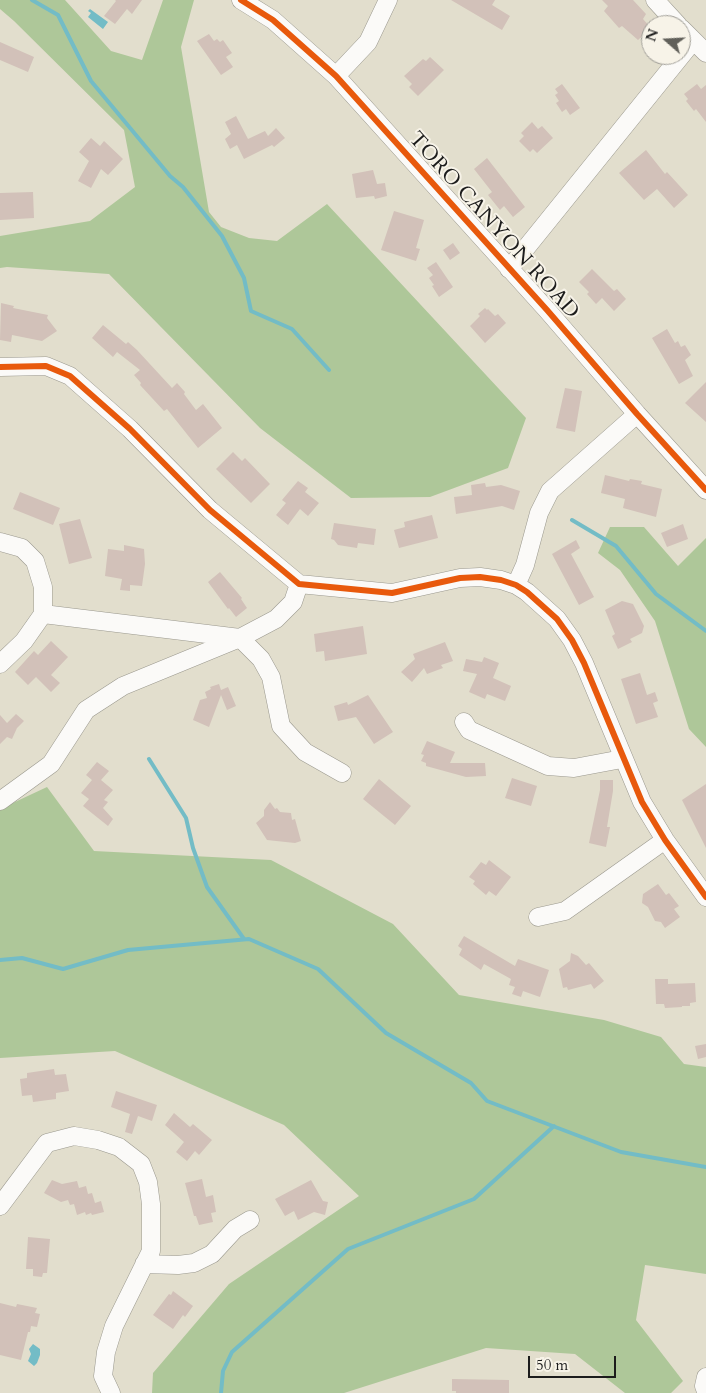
<!DOCTYPE html>
<style>
body{margin:0}
#map{position:relative;width:706px;height:1393px;overflow:hidden;background:#e2decd;font-family:Cardo,serif}
canvas{display:block}
.north{position:absolute;left:641px;top:15px;width:50px;height:50px;box-sizing:border-box;background:#f7f3e8;border:1px solid #9f9d96;border-radius:50%;rotate:289deg;font-size:14px;font-weight:700;line-height:20px;text-align:center;color:#1c1c1c}
.north::after{content:'';display:block;margin:auto;width:18px;height:22px;background:#61605a;clip-path:polygon(50% 0,100% 100%,50% 72%,0 100%)}
.scale{position:absolute;left:528px;top:1356px;width:88px;height:22px;box-sizing:border-box;border:2px solid #1c1c1c;border-top:0;padding-left:6px;font-size:15px;line-height:18px;white-space:nowrap;color:#1c1c1c;-webkit-text-stroke:4px #f7f3e8;paint-order:stroke}
</style>
<div id="map">
<canvas width="706" height="1393"></canvas>
<div class="north">N</div>
<div class="scale">50 m</div>
</div>
<script>
const c = document.querySelector('canvas').getContext('2d');
c.lineJoin = 'round';
function paint(path, color) { c.fillStyle = color; c.fill(path, 'evenodd'); }
const toPath = rows => new Path2D(rows.map(r => 'M' + r).join(''));
function stroke(path, color, width, dash) { c.strokeStyle = color; c.lineWidth = width; c.lineCap = dash ? 'butt' : 'round'; c.setLineDash(dash || []); c.stroke(path); }
function label(font, color, halo, rows, align = 'center') {
  c.font = font + ' Cardo,serif'; c.lineWidth = 4; c.setLineDash([]); c.textBaseline = 'middle'; c.strokeStyle = halo; c.fillStyle = color; for (const [text, x, y, turn = 0] of rows) {
    c.save(); c.translate(x, y); c.rotate((+turn || 0) * Math.PI / 180); c.textAlign = isNaN(turn) ? turn : align; if (halo) c.strokeText(text, 0, 0); c.fillText(text, 0, 0); c.restore();
  }
}
paint(toPath([
 [0,0,65,0,111,51,142,60,163,0,194,0,181,47,209,212,221,227,249,238,277,241,327,204,526,418,508,468,430,497,351,498,260,428,109,274,7,267,0,268,0,236,90,221,135,187,124,130,14,21,0,9],
 [610,527,644,527,678,566,706,538,706,747,689,729,655,621,620,570,598,553],
 [47,787,94,851,271,860,393,924,459,995,604,1020,661,1037,684,1064,706,1067,706,1274,645,1265,636,1320,683,1381,671,1393,625,1393,575,1354,486,1348,344,1393,152,1393,153,1373,229,1284,359,1196,284,1125,115,1051,0,1058,0,809]
]), '#aec799');
paint(toPath([
 [90,9,108,22,103,29,88,17,91,13,88,11],
 [33,1344,40,1349,40,1355,37,1363,34,1366,28,1361,31,1354,29,1349]
]), '#73bcc6');
stroke(toPath([
 [32,0,58,15,91,81,170,176,183,187,222,236,244,278,251,311,292,329,329,370],
 [572,520,616,546,656,594,706,631],
 [149,759,186,818,193,848,207,887,244,939],
 [0,960,22,958,63,969,128,950,249,939,318,969,386,1033,471,1083,487,1101,621,1152,706,1167],
 [221,1393,223,1371,232,1352,348,1249,474,1199,554,1126]
]), '#73bcc6', 4);
paint(toPath([
 [115,0,142,0,132,14,127,9,115,24,104,16,116,1],
 [451,0,495,0,492,5,510,16,502,30],
 [602,0,633,0,646,14,643,19,651,28,638,40,622,26,619,28,604,11,608,6],
 [209,34,214,41,217,39,220,42,223,40,232,53,226,57,233,67,221,75,197,41],
 [0,42,34,57,28,72,0,60],
 [430,57,444,70,418,96,409,87,412,84,404,76,423,59,426,61],
 [562,84,580,108,570,115,566,109,562,112,556,103,559,101,555,95,558,93,555,89],
 [697,84,701,89,706,85,706,122,696,109,694,111,686,101,688,99,684,94],
 [236,116,248,139,265,131,268,136,276,128,285,138,274,147,272,145,244,159,237,145,230,149,225,139,231,134,225,122],
 [532,122,538,129,542,126,553,138,537,153,533,149,530,152,519,141,524,136,521,133],
 [91,138,100,146,104,141,123,159,108,175,101,169,91,188,78,181,89,161,79,152],
 [646,150,665,174,667,172,688,195,674,208,657,189,644,200,619,173],
 [487,158,525,207,513,217,504,206,500,210,488,195,492,192,474,169],
 [373,170,377,184,385,183,387,196,375,199,374,196,356,198,352,174],
 [33,192,34,218,0,220,0,193],
 [394,211,424,220,416,248,420,249,416,261,381,250],
 [453,243,460,253,450,260,443,250],
 [436,262,453,287,439,297,432,286,434,285,429,278,433,275,427,268],
 [592,269,614,291,617,289,626,299,614,311,602,298,596,304,587,294,589,292,579,282],
 [1,303,14,306,13,308,48,315,47,318,57,331,42,341,12,335,11,342,0,340],
 [485,308,487,310,488,309,495,316,498,314,506,323,485,343,470,326,480,316,478,314],
 [103,325,126,344,128,342,137,350,172,388,177,383,185,392,184,394,196,410,203,404,222,428,198,448,167,409,164,411,140,385,141,383,134,375,140,370,117,352,113,357,92,338],
 [667,329,675,343,678,341,681,347,685,345,691,355,685,360,693,376,679,384,652,338],
 [706,382,706,422,685,403],
 [565,388,582,391,575,432,556,428],
 [233,452,242,461,245,458,270,484,251,503,216,469],
 [605,475,629,481,630,479,642,481,641,484,662,489,656,517,623,508,625,499,601,493],
 [298,481,308,488,305,492,319,503,308,516,300,509,288,525,276,515,286,503,282,500],
 [485,483,486,487,501,485,520,491,514,510,502,506,456,514,454,497,472,495,471,485],
 [20,492,60,508,53,525,13,509],
 [432,515,438,538,399,548,394,530,405,527,404,522],
 [80,519,92,558,69,564,59,524],
 [334,523,376,529,374,545,358,543,357,548,338,545,334,540,331,539],
 [683,524,688,539,667,547,661,533],
 [576,540,580,548,571,554,594,597,579,605,552,554],
 [124,545,144,549,145,564,142,586,130,585,130,591,120,590,122,579,105,576,108,549,124,551],
 [220,572,242,598,241,599,247,608,236,617,229,608,228,609,208,582],
 [622,601,633,604,644,626,642,633,630,639,632,642,618,649,612,636,615,634,605,610],
 [363,626,367,654,325,661,324,651,316,652,314,634],
 [51,641,68,657,51,675,60,683,51,692,36,677,28,685,15,672,34,651,38,655],
 [445,642,453,661,441,665,443,668,427,674,424,668,412,682,401,672,415,659,413,654],
 [484,657,499,663,493,678,511,686,505,701,487,694,485,699,469,692,477,674,463,671,466,659,482,662],
 [640,673,647,695,655,692,658,701,653,703,658,717,636,724,621,679],
 [219,684,221,690,228,687,236,706,227,710,221,695,209,727,193,720,200,700,207,698,205,692,211,689,210,687],
 [368,695,393,732,374,744,356,717,338,721,334,706,347,702,348,705],
 [16,714,24,721,17,728,12,739,7,737,0,744,0,715,7,723],
 [427,741,455,752,450,763,485,763,486,776,466,777,426,766,426,763,421,761,424,755,421,754],
 [97,762,109,771,101,780,113,790,104,800,108,802,103,808,113,819,108,826,83,806,89,799,81,793,92,780,86,775],
 [512,778,537,786,531,806,505,798],
 [379,779,411,806,395,825,363,799],
 [600,780,613,780,613,791,607,827,610,827,606,847,589,843,600,790],
 [706,784,706,848,682,800],
 [270,802,275,809,277,808,280,812,291,813,292,820,295,819,301,841,295,843,267,840,256,823,264,816,264,810],
 [489,860,511,877,496,896,489,891,486,895,473,884,475,881,469,877,481,862,486,865],
 [658,884,666,895,669,893,679,906,674,909,680,917,665,928,661,922,655,921,648,907,642,903,643,894],
 [464,936,515,966,518,959,549,970,540,997,523,991,521,997,512,994,515,987,509,985,511,979,484,964,481,970,459,955,462,949,458,946],
 [571,953,578,956,586,965,589,963,604,981,594,989,591,984,568,990,567,987,563,988,559,969,570,961],
 [655,979,668,979,668,984,695,983,696,1002,690,1003,690,1006,682,1006,682,1007,665,1008,664,1004,656,1004],
 [706,1044,706,1057,698,1059,695,1046],
 [54,1069,55,1075,66,1074,69,1091,56,1093,56,1099,33,1102,32,1095,22,1096,20,1079,27,1078,27,1073],
 [116,1091,157,1105,152,1121,138,1116,132,1134,125,1132,130,1114,111,1107],
 [174,1113,190,1127,193,1124,212,1140,199,1155,195,1151,187,1161,176,1152,184,1142,165,1125],
 [202,1179,206,1197,213,1195,216,1212,211,1213,213,1222,199,1225,196,1216,194,1216,185,1183],
 [52,1180,62,1184,77,1181,79,1188,86,1186,88,1194,92,1193,95,1203,101,1201,104,1212,92,1215,91,1213,86,1215,85,1212,77,1215,74,1204,70,1205,68,1200,61,1202,44,1193],
 [311,1180,323,1201,328,1202,325,1215,314,1212,298,1220,294,1211,285,1216,275,1199],
 [28,1237,50,1239,47,1273,43,1273,42,1277,33,1276,33,1269,26,1269],
 [173,1291,193,1306,185,1317,183,1315,173,1329,153,1315,169,1294,171,1295],
 [0,1303,16,1307,17,1304,37,1308,35,1313,40,1314,37,1327,31,1326,30,1332,28,1332,21,1360,0,1355],
 [452,1379,509,1380,509,1393,456,1393,456,1391,452,1391]
]), '#d2c1b9');
const minor = toPath([
 [241,0,273,20,336,76,547,310,637,414,706,490],
 [655,0,678,25],
 [681,28,706,53],
 [336,76,368,42,388,0],
 [509,269,693,41],
 [0,367,46,366,70,376,130,429,210,510,299,584,392,593,460,578,480,577,501,580,516,585,527,592,557,619,572,640,584,663,642,802,665,840,706,897],
 [0,542,22,548,35,561,43,587,43,614,24,641,0,664],
 [516,585,525,565,539,513,550,491,637,414],
 [43,614,240,638,276,619,293,602,299,584],
 [464,722,469,730,548,766,574,768,622,759],
 [0,801,51,764,86,710,123,686,240,638,261,659,271,677,281,726,305,752,342,773],
 [538,917,565,911,665,840],
 [0,1206,47,1143,74,1136,98,1140,119,1147,141,1164,148,1182,151,1204,151,1251,114,1326,106,1352,103,1376,111,1393],
 [144,1264,178,1265,194,1263,212,1254,235,1229,250,1220],
 [706,1377,704,1386,706,1391]
]);
stroke(minor, '#9a988e', 19);
stroke(minor, '#fbfaf8', 18);
stroke(toPath([
 [241,0,273,20,336,76,547,310,637,414,706,490],
 [0,367,46,366,70,376,130,429,210,510,299,584,392,593,460,578,480,577,501,580,516,585,527,592,557,619,572,640,584,663,642,802,665,840,706,897]
]), '#e8590c', 6);
label('21px', '#1c1c1c', '#f7f3e8', [
 ["TORO CANYON ROAD",493,226,48]
]);
</script>
